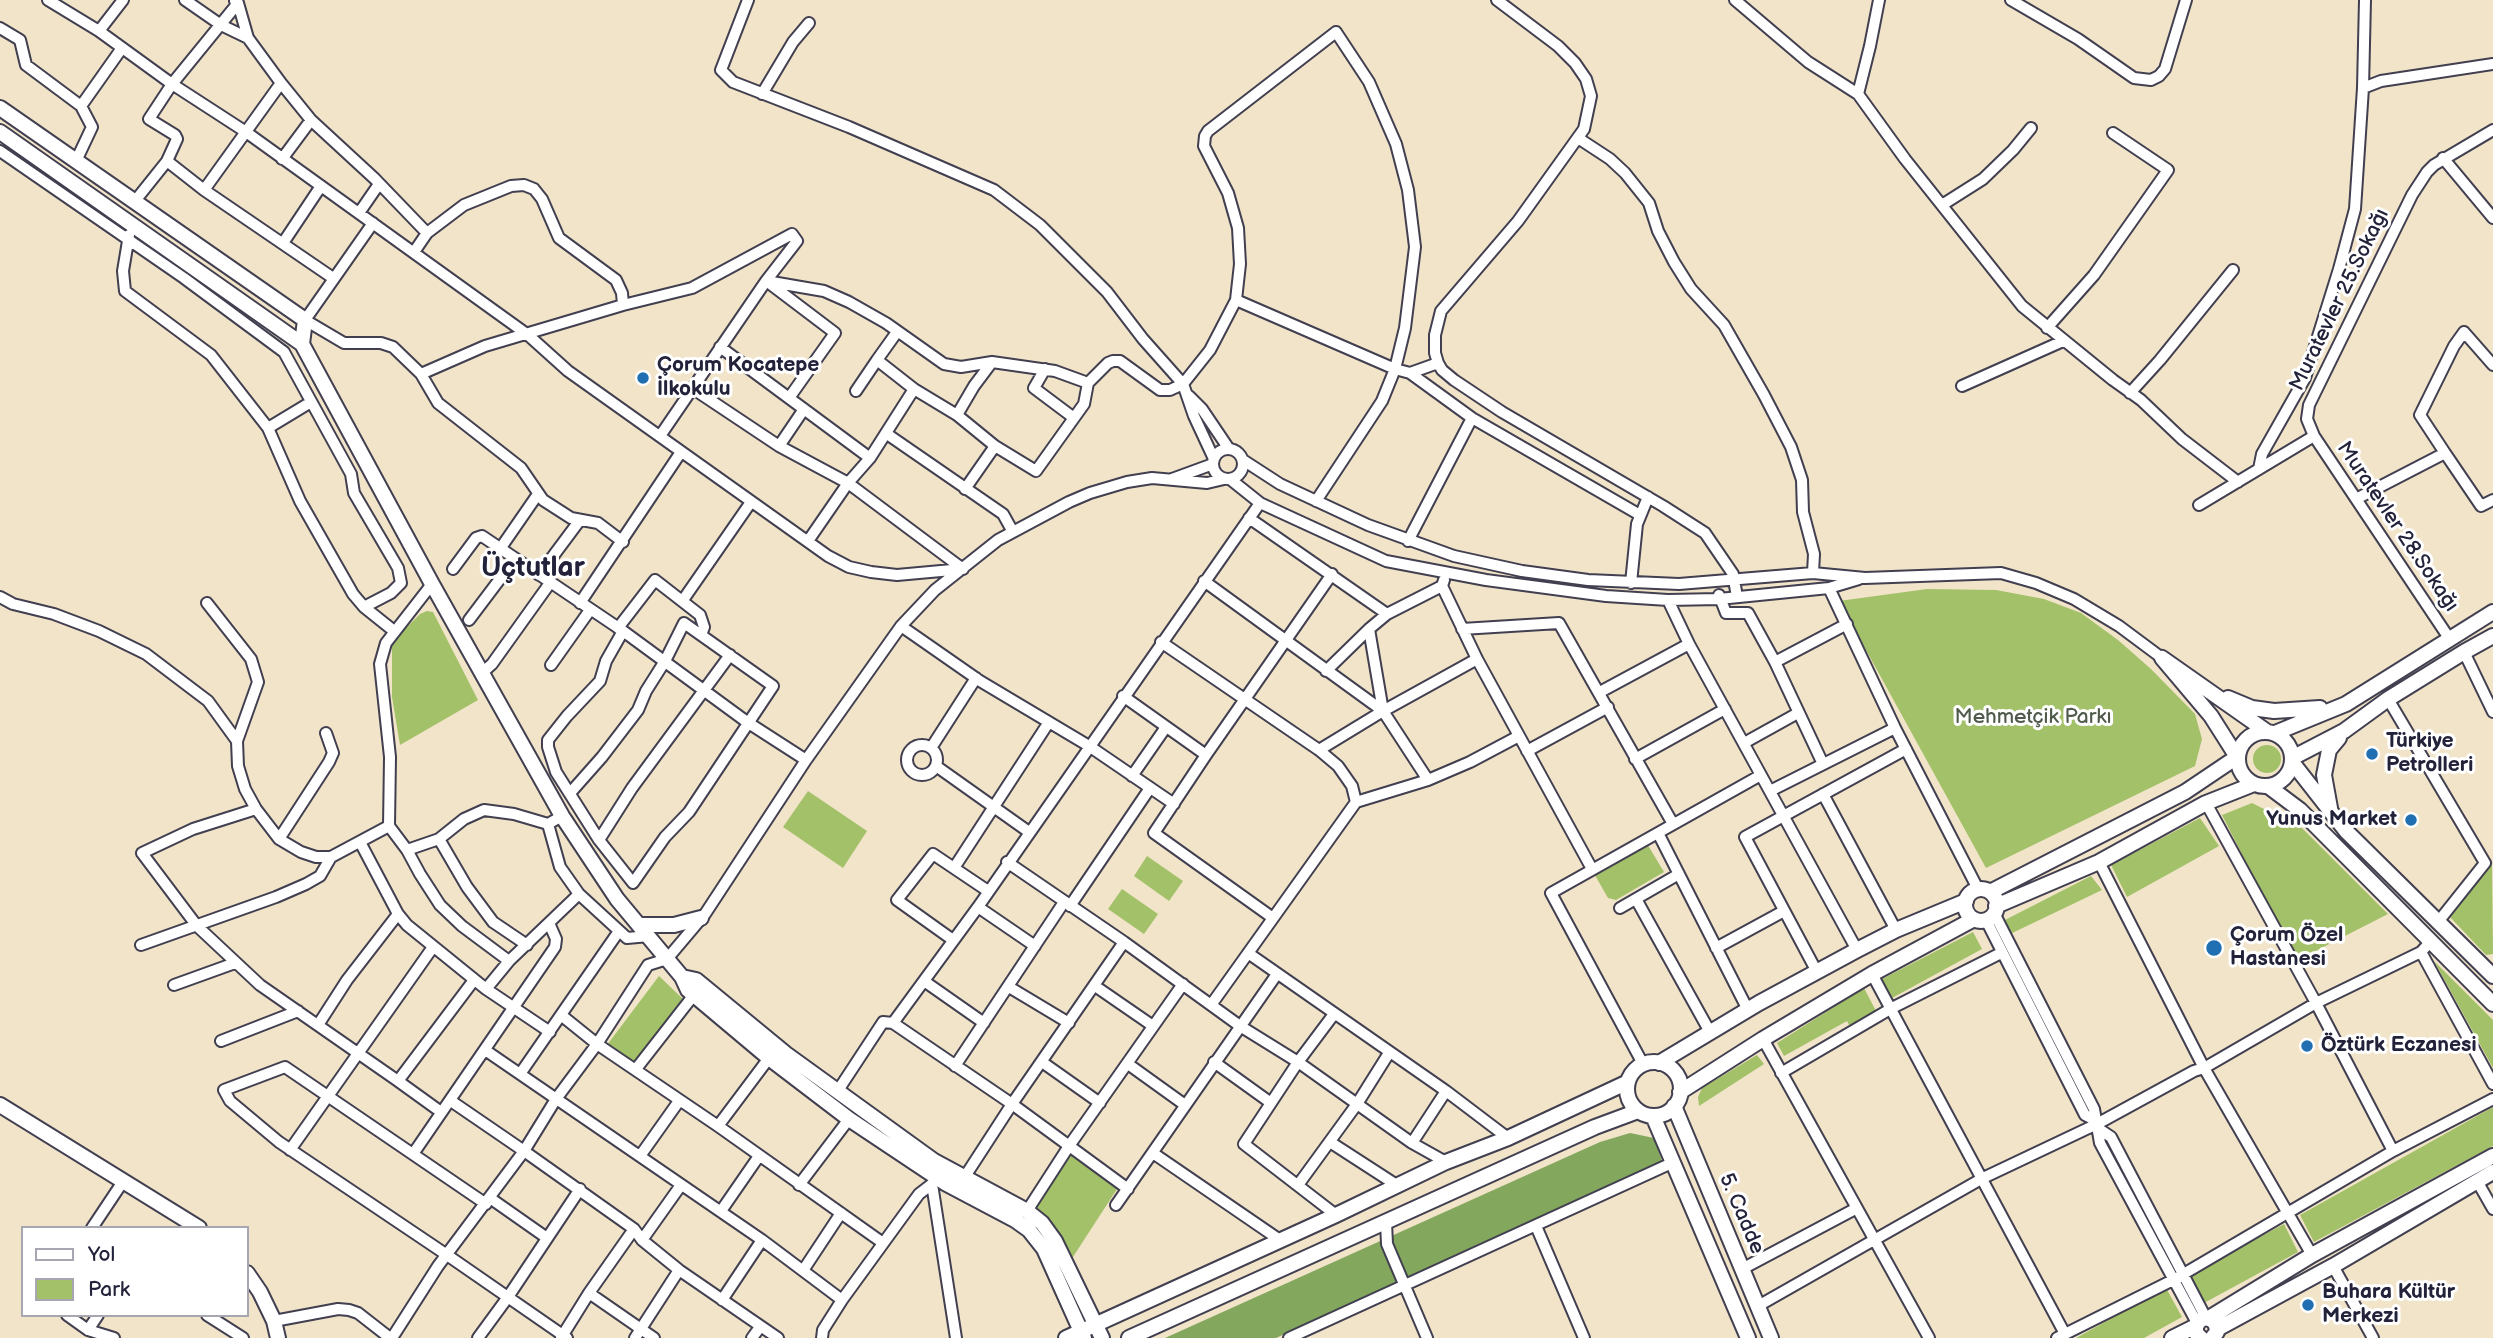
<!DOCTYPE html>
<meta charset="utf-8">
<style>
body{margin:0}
#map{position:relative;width:2493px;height:1338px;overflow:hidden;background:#f1e4c9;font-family:"Balsamiq Sans",sans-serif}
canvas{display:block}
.legend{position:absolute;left:21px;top:1226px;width:228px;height:91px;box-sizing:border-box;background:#fff;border:2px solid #a7a7b1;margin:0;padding:9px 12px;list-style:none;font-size:21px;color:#22223b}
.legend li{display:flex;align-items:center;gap:14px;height:35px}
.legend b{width:35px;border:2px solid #a7a7b1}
</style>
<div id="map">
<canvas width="2493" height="1338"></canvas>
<ul class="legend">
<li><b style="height:9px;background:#fff"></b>Yol</li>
<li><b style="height:19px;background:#a3c169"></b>Park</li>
</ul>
</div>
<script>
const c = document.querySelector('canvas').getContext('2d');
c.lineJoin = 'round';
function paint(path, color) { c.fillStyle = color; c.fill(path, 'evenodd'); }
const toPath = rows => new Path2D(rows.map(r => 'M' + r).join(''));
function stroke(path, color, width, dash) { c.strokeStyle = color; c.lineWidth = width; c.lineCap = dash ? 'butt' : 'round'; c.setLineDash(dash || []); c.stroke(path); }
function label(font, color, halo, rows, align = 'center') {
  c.font = font + ' "Balsamiq Sans",sans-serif'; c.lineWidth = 6; c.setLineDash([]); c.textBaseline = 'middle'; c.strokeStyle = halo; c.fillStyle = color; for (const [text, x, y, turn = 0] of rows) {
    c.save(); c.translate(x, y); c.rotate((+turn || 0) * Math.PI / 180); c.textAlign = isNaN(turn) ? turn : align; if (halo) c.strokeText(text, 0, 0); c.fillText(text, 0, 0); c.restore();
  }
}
paint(toPath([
 [1927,589,1996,590,2044,599,2081,613,2118,640,2151,669,2195,714,2202,739,2195,766,1986,868,1839,601],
 [427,611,433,612,478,700,400,745,392,697,392,642,420,614],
 '2253 759a14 14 0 1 1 28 0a14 14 0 1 1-28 0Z',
 [808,791,867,831,843,868,783,827],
 [2252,803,2302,828,2388,914,2296,961,2222,815],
 [2200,818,2219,846,2127,897,2111,865],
 [1646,842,1664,872,1616,900,1608,898,1592,870],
 [1147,856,1183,881,1169,901,1134,876],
 [2492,864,2493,954,2486,955,2449,916],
 [2091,876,2102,890,2008,935,2001,922],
 [1122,889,1158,914,1144,934,1108,909],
 [1973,932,1982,949,1892,998,1882,979],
 [2434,961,2493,1020,2493,1068],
 [659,976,685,1001,633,1062,607,1045],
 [1864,988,1876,1011,1850,1027,1847,1021,1784,1056,1777,1043],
 [1757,1055,1764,1064,1699,1106,1698,1097,1702,1088],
 [2493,1107,2493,1146,2314,1242,2300,1215],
 [1069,1154,1117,1189,1071,1260,1044,1216,1032,1205],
 [2284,1224,2298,1252,2204,1303,2189,1275],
 [2166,1288,2182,1317,2144,1338,2076,1338]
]), '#a3c169');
paint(toPath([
 [1630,1133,1654,1138,1662,1161,1276,1338,1165,1338,1600,1142]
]), '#82a75d');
const street = toPath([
 [48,0,99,31,172,84,246,132,528,335,568,371,828,556,849,567,871,572,897,575,963,569],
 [185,0,221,25,248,38],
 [748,0,721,70,733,82,849,127,994,190,1040,225,1107,292,1143,339,1183,384,1194,416,1214,459],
 [1497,0,1558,46,1575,63,1586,79,1591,96,1584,129,1518,221,1441,311,1435,335,1435,353,1438,363,1442,370,1454,380,1502,412,1663,506,1705,533,1733,574,1737,597],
 [1735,0,1808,62,1858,94,1905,159,2022,306,2113,380,2141,400,2182,439,2238,482],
 [2011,0,2078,39,2134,78,2151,80,2159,76,2165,69,2186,0],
 [235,1,238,3,248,38,281,83,311,120,375,179,427,233],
 [238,3,172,84,149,119,175,135,177,139,167,161,204,190,333,278],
 [0,28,20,40,26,65,81,106],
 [99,31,123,0],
 [2363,88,2365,0],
 [762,94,793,42,809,23],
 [1858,94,1870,46,1879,0],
 [1578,138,1610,159,1625,173,1649,203,1658,231,1674,262,1691,289,1724,325,1764,395,1791,447,1802,480,1803,512,1814,554,1813,573],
 [0,151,184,278,284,352,351,474,354,493,398,568,401,583,391,593,364,607],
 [2443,158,2493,218],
 [282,159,311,120],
 [76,161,92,127,81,106,122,48],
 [204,190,281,83],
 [135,201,167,161],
 [1942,205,1983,179,2013,150,2031,128],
 [359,213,379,184],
 [373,223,305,320,344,343,381,343,393,347,421,374,438,403,521,468,543,500,571,518,598,523,623,542],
 [129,235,123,271,125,291,211,355,268,428,300,501,353,594,364,607,394,631],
 [283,243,321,186],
 [414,252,427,233,464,205,511,186,524,185,534,189,542,199,559,238,616,280,622,293,623,305],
 [766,281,824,291,849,302,886,323,944,364,961,367,992,362],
 [769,283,835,333,789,398],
 [1236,300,1240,264,1238,228,1228,193,1204,146,1205,136,1208,131,1336,32,1369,82,1396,144,1408,190,1415,247,1405,328,1395,369,1382,401,1316,501],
 [2047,328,2094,275,2168,170,2113,133],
 [720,347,870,458],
 [877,360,897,332],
 [1045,369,1034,388,1074,418],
 [1410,373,1472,418,1640,515],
 [421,374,485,346,623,305,692,288,792,234,797,241,766,281,660,436],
 [1962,386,2063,341],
 [692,388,779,446,848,483,963,569],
 [856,391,877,360,914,389,957,415,995,446,1036,471,1084,404,1088,383],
 [2130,393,2160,360,2233,270],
 [1189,396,1202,409,1229,449],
 [957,415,974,386,992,362,1055,371,1088,383,1108,363,1113,361,1120,361,1160,390,1170,390,1183,384,1210,350,1236,300,1395,369,1410,373,1438,363],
 [268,428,311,402],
 [887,434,1003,514,1013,532],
 [2314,436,2449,638],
 [779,446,804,409],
 '1213 464a15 15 0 1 1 30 0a15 15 0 1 1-30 0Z',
 [2445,453,2420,415,2454,346,2464,332,2493,365],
 [1243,460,1280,484,1368,525,1454,556,1522,571,1588,580,1679,584,1813,573,1865,578,2001,573,2036,583,2074,599,2119,626,2162,658],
 [2259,469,2262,454,2305,378,2339,269,2355,209,2363,88,2381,81,2493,64],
 [1172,479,1213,464],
 [1230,479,1260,503,1386,561,1486,580,1606,596,1668,600,1719,599,1829,588,1859,579],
 [965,489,995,446],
 [2356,499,2445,453,2481,506,2493,500],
 [2199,505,2314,436,2307,419,2309,405,2412,195,2427,172,2434,165,2493,130],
 [1249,518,1387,614],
 [808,541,848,483,870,458,914,389],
 [1408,541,1472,418],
 [500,549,538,494],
 [453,569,476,538,482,536,623,631,747,722,806,760],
 [539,575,580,520],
 [1204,581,1383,711,1428,780],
 [1631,583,1637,524,1648,497],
 [1442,586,1477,659,1592,869],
 [1829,588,1895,728,1978,889],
 [1719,595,1726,613,1748,613,1775,662,1823,764],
 [0,597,13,604,54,614,99,631,146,654,208,701,237,741],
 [683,600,751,502],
 [1668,600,1689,644,1857,950],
 [207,603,251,659,258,682,237,741,238,766,245,789,256,809,279,839,301,852,316,857,331,857,389,826,390,757,380,664,386,643,432,584],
 [580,603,681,452],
 [469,620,515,559],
 [901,626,980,681,1089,746,1174,804],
 [618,628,655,580,700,615,704,627,701,635],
 [1369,629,1383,711],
 [1462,629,1559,623,1673,824],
 [1161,642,1319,750,1338,766,1352,786,1356,802],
 [2464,652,2493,712],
 [1775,662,1847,624],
 [551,665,590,610],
 [1326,671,1369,629,1387,614,1442,586,1444,580],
 [482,673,492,664,550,583],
 [1600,692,1689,644],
 [1123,696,1206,755],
 [2388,699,2485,863,2438,922],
 [1744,743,1798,713],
 '907 760a15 15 0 1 1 30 0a15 15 0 1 1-30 0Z',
 [931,748,976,678],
 [1319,750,1383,711,1477,659],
 [1527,751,1608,707],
 [1635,759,1725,709],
 [936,766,1029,832],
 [1132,776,1166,727],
 [1770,791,1895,728],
 [571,792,602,757,638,710,646,691,665,661,684,623,773,686,689,812,665,837,633,883,599,840,556,772,548,747,548,740,567,716,600,681,606,661,623,631],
 [1823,794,1896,930],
 [2206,803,2316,1003,2393,1151],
 [256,809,193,829,142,853,197,926,260,985,398,1081,474,980],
 [562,816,548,824,560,867,579,894,627,938,649,936],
 [389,826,407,850,420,874,440,905,462,926,509,961],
 [1658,833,1748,1010],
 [279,839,329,762,333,753,326,733],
 [439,839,467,887,493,922,527,945],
 [599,840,632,788,730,655],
 [360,842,398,914,407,925,486,989,550,1032],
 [407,850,439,839,464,819,484,810,514,814,548,824],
 [1007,862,1124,942,1240,1026,1298,1062,1412,1143,1446,1162],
 [2099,862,2204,1068,2312,1255],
 [954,868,1049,722],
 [1636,899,1710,1032],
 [1070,906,1150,788],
 [978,907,1035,946],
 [1620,908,1679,874],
 [1994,913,2094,1109,2100,1143,2197,1323],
 [1273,918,1154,833,1206,755,1332,574],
 [1986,920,2085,1115,2095,1120],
 [953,940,897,900,933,854,988,891],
 [141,945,276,897,306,884,320,876,331,857],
 [1716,948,1784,911],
 [2421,952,2493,1084],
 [1248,953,1446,1091,1508,1138],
 [1817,972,1745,837,1906,749],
 [1872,974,2065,1334],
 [924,981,984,1023],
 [174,985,235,963],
 [1095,986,1153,1026],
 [1009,987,1069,1023],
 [486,989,509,961,579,894],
 [1211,1005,1356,802,1428,780,1470,762,1519,736],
 [1334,1014,1298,1062,1244,1144,1336,1215],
 [561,1015,597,1044,718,1126,883,1243],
 [893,1023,978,907,1260,503],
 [318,1025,347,980,398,914],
 [1763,1039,1929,1338],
 [221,1041,298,1011],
 [485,1050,762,1240,842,1300],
 [1042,1062,1100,1103],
 [1214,1062,1271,1103],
 [1128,1064,1185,1105],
 [1643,1064,1551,893,1761,775],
 [955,1066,1064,902],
 [636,1069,693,996],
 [1781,1073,1892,1008,2001,953],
 [520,1074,619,931],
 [398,1081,441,1112],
 [837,1092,883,1022,893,1023,1012,1104,1128,1189],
 [718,1126,769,1058],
 [2099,1129,2111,1137,2206,1318],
 [1330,1142,1398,1186],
 [1412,1143,1446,1091],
 [290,1150,433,947],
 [1153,1153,1280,1240],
 [413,1154,555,947,556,939,549,923],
 [640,1156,679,1101],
 [964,1178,1012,1104,1124,942],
 [2477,1181,2493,1209],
 [932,1184,956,1338],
 [799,1185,849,1119],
 [1298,1185,1357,1104,1389,1053],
 [490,1198,547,1238],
 [486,1204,285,1067,224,1090,230,1101,279,1142,447,1255,567,1338],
 [1116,1205,1277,974],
 [721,1211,759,1156],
 [1027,1211,1069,1146,1183,984],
 [1386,1222,1387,1244,1427,1338],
 [1536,1226,1584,1338],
 [92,1228,124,1180],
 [642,1240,681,1185],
 [2333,1266,2373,1338],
 [804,1269,841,1213],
 [1742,1269,1857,1208],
 [589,1293,654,1338],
 [722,1300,762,1240],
 [1758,1306,1983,1178,2097,1124,2194,1071,2204,1068,2316,1003,2421,952,2431,941],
 [67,1315,88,1330,114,1338],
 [207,1315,243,1338],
 [274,1321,338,1309,349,1310,358,1313,390,1338],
 [88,1330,98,1315],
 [392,1338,438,1266,524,1151,451,1101],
 [478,1338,508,1297,580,1189],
 [561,1338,589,1293,634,1229],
 [635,1338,679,1270],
 [752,1338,760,1327],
 [778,1338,679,1270,642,1240,634,1229,524,1151,556,1099,597,1044,648,965,667,959,705,914,806,760,901,626,935,590,998,540,1069,502,1090,493,1127,482,1152,478,1207,483,1224,479],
 [822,1338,823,1330,842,1300,919,1194,932,1184,936,1177],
 [1289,1338,1674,1162],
 [2057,1338,2175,1279,2393,1151,2493,1099]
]);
const secondary = toPath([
 [0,108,305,320,302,344],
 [0,132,302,344,432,584,562,816,617,899,682,977,688,990,769,1058,849,1119,945,1183,1015,1220,1029,1230,1044,1249,1084,1338],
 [2228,698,2252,708,2274,711,2320,708],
 '2238 759a27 27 0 1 1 54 0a27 27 0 1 1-54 0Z',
 [2275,733,2346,704,2493,612],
 [2292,758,2344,731,2388,699,2464,652,2493,636],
 [2292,762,2346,831,2493,976],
 [2268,786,2300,810,2493,1004],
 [2330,808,2324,775,2329,750,2339,738],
 '1965 905a16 16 0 1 1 32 0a16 16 0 1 1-32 0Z',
 [1990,892,2185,792,2237,757,2211,716,2162,658,2266,731],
 [1996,906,2099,862,2206,803,2254,784],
 [640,925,674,925,701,918],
 [682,977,696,980,786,1054,934,1161,1027,1211,1042,1223,1055,1241,1102,1338],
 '1627 1089a27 27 0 1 1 54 0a27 27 0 1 1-54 0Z',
 [1659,1063,1759,1003,1857,950,1896,930,1966,901],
 [1680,1092,1763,1039,1872,974,1974,919],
 [0,1105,199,1228],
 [1674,1106,1771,1338],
 [1653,1116,1748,1338],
 [247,1273,260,1292,274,1321,278,1338],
 [2209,1318,2312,1255,2493,1156],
 [2217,1329,2333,1266,2493,1172],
 [1066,1338,1336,1215,1446,1162,1508,1138,1628,1082],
 [1129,1338,1595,1127,1638,1111],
 [2172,1338,2196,1326],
 [2201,1338,2196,1333,2196,1326,2200,1320,2206,1318,2212,1320,2216,1325,2217,1332,2212,1338]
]);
stroke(street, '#413f50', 14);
stroke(secondary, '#413f50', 18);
stroke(street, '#fff', 10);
stroke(secondary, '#fff', 14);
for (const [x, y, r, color] of [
 [643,378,7,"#1f6fb2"],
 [2372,754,7,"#1f6fb2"],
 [2411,820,7,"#1f6fb2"],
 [2214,948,9,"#1f6fb2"],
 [2307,1046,7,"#1f6fb2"],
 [2308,1305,7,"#1f6fb2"]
]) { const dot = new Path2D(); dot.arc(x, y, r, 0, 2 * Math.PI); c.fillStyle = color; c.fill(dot); stroke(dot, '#fff', 2.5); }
label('21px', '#22223b', '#fff', [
 ["Muratevler 25.Sokağı",2340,300,-64],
 ["Muratevler 28.Sokağı",2397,527,56],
 ["5. Cadde",1741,1214,67]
]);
label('bold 21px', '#22223b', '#fff', [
 ["Çorum Kocatepe",657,366],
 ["İlkokulu",657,390],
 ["Türkiye",2386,742],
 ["Petrolleri",2386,766],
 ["Yunus Market",2397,820,"right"],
 ["Çorum Özel",2230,936],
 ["Hastanesi",2230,960],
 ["Öztürk Eczanesi",2321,1046],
 ["Buhara Kültür",2322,1293],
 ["Merkezi",2322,1317]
], 'left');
label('21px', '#4f5a4b', '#fff', [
 ["Mehmetçik Parkı",2033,718]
]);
label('bold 28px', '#22223b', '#fff', [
 ["Üçtutlar",533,569]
]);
</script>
